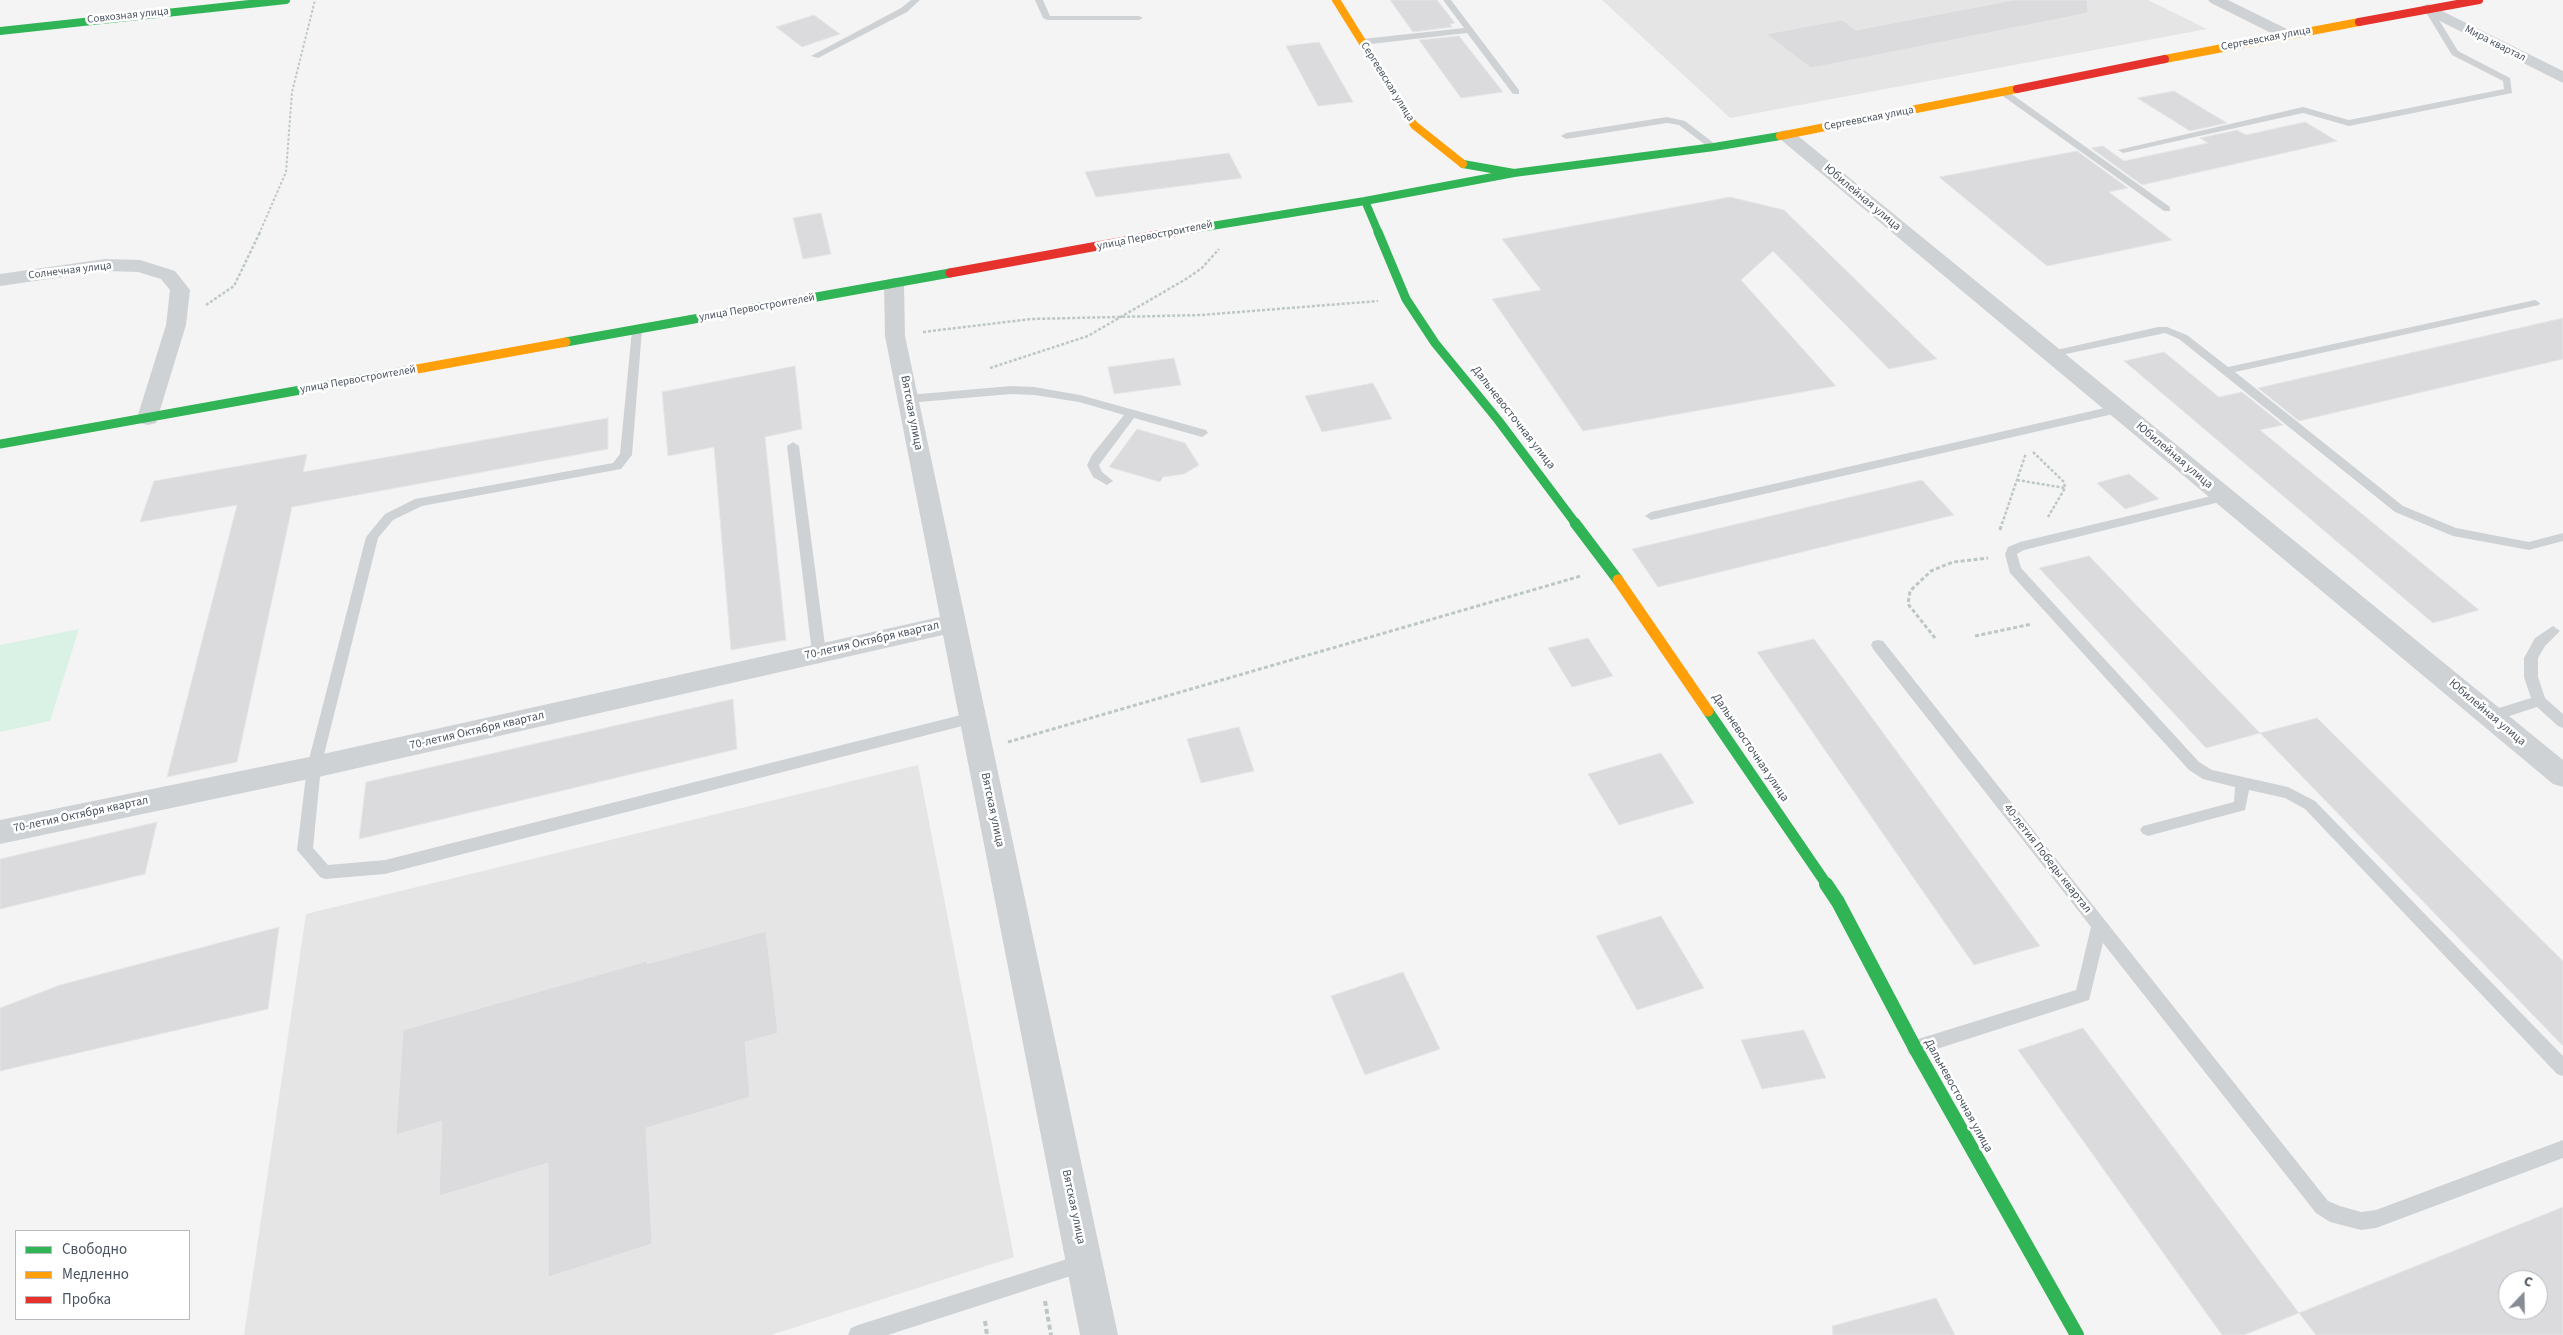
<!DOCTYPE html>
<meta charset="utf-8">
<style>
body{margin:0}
#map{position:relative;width:2563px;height:1335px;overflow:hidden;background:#f4f4f4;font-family:"Source Sans 3",sans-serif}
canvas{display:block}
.legend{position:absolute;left:15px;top:1230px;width:175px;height:90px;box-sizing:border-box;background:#fff;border:1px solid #b7babf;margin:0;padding:6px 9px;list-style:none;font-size:15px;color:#4a5360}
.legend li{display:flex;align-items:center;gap:10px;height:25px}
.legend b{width:25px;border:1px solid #b7babf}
.north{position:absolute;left:2498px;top:1270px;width:50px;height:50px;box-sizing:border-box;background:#fff;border:1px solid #b7babf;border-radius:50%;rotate:21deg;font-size:14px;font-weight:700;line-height:20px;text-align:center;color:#4a5360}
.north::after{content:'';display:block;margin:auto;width:18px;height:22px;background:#868b94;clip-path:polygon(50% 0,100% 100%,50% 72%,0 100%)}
</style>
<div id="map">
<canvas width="2563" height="1335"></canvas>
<ul class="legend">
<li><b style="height:6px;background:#30b455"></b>Свободно</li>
<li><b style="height:6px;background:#ff9f0a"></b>Медленно</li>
<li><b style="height:6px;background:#e5322d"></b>Пробка</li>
</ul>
<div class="north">С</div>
</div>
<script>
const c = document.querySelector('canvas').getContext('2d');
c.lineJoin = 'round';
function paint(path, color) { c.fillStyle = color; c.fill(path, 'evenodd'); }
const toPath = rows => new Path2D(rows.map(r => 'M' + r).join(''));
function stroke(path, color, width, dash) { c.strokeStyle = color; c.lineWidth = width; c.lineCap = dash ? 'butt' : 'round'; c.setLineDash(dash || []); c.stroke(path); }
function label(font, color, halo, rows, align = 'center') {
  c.font = font + ' "Source Sans 3",sans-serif'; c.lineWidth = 5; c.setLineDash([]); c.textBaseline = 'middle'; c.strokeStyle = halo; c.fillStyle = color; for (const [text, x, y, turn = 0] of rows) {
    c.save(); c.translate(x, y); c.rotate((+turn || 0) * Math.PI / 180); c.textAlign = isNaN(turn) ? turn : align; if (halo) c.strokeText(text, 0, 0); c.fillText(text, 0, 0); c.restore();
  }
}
paint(toPath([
 [1602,0,2148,0,2207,29,1730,118],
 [918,765,1014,1257,771,1335,244,1335,306,914]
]), '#e6e5e6');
paint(toPath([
 [79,629,50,721,0,732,0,645]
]), '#daf2e6');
const building = toPath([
 [1390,0,1437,0,1455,23,1450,24,1452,27,1413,32,1390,0],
 [2013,0,2087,0,2088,13,1811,68,1766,34,1842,20,1856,30,2013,0],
 [814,15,840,34,802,47,776,27,814,15],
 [1459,36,1503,92,1461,98,1419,40,1459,36],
 [1319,42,1353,102,1318,106,1286,46,1319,42],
 [2174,91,2227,123,2190,131,2137,98,2174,91],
 [2305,122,2337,141,2142,185,2091,148,2103,146,2124,161,2208,143,2200,138,2237,130,2246,135,2305,122],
 [2077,151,2128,188,2109,192,2172,240,2047,266,1939,177,2077,151],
 [1229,153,1242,178,1096,197,1085,172,1229,153],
 [1730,197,1784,210,1937,359,1889,369,1773,251,1741,280,1836,386,1583,431,1492,299,1541,290,1502,239,1730,197],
 [821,213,831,254,803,259,793,218,821,213],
 [2563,318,2563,359,2299,421,2258,388,2563,318],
 [2164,352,2219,397,2242,392,2283,425,2260,430,2479,610,2433,623,2124,361,2164,352],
 [1174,358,1181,385,1114,394,1108,367,1174,358],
 [795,366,802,429,765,437,786,640,731,650,714,447,668,456,662,392,795,366],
 [1373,383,1392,419,1322,432,1305,396,1373,383],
 [608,418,608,449,292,507,237,762,167,777,237,505,140,522,154,481,307,454,303,472,608,418],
 [1137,429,1185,443,1199,465,1184,474,1163,477,1160,482,1109,467,1137,429],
 [2129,474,2159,499,2125,509,2097,483,2129,474],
 [1922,480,1954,515,1658,587,1632,549,1922,480],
 [2089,556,2260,733,2206,748,2039,568,2089,556],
 [1588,638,1613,676,1572,687,1548,648,1588,638],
 [1814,639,2040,946,1974,965,1757,652,1814,639],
 [733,699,737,749,359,839,366,782,733,699],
 [2317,718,2563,961,2563,1046,2260,733,2317,718],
 [1239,727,1254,771,1201,783,1187,739,1239,727],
 [1661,753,1694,803,1619,825,1588,774,1661,753],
 [157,822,145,874,0,909,0,859,157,822],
 [1661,916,1704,988,1637,1010,1596,936,1661,916],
 [279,927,268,1009,0,1071,0,1008,60,985,279,927],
 [766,931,778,1033,745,1042,750,1097,646,1128,652,1244,548,1277,548,1163,439,1196,442,1121,396,1135,403,1030,647,961,647,964,766,931],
 [1403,972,1440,1049,1365,1075,1331,996,1403,972],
 [2083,1028,2299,1313,2244,1335,2222,1335,2018,1050,2083,1028],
 [1804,1030,1826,1078,1762,1089,1741,1040,1804,1030],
 [2563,1207,2563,1335,2316,1335,2299,1313,2563,1207],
 [2508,1280,2538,1280,2538,1310,2508,1310,2508,1280],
 [1936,1298,1955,1335,1833,1335,1832,1326,1936,1298]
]);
paint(building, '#dbdbdd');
stroke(building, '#e5e6e7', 1);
stroke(toPath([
 [259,234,286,172,292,92,315,0]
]), '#bdc8c6', 2, [2.5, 2]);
stroke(toPath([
 [206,305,234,286,260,232],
 [923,332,1031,319,1201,315,1378,301],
 [990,368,1088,336,1186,279,1202,268,1219,249],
 [2033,452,2064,482,2065,488,2048,517],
 [2017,480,2065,488],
 [2002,524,2026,453]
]), '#bdc8c6', 2.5, [3, 2]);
stroke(toPath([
 [2000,530,2002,523],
 [1975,636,2032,624],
 [1935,638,1908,604,1910,591,1931,571,1953,562,1988,558],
 [1008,742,1581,576]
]), '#bdc8c6', 3, [4, 2.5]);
stroke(toPath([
 [1045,1301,1051,1335],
 [985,1321,987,1335]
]), '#bdc8c6', 4, [5, 3]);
paint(toPath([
 [911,0,920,0,907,12,818,58,811,56,901,8,911,0],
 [1035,0,1043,0,1050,16,1139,16,1143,18,1139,20,1047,20,1043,18,1035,0],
 [1443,0,1451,0,1519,90,1519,94,1513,94,1467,33,1362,45,1358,42,1362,39,1464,28,1443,0],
 [2425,7,2431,7,2458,51,2510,78,2512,93,2349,126,2303,113,2123,153,2118,150,2303,107,2349,120,2504,89,2503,81,2452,55,2424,9,2425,7],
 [2000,90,2006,90,2170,207,2170,211,2164,211,2000,94,2000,90],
 [1667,117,1685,121,1719,147,1711,149,1679,125,1667,123,1566,139,1561,136,1566,133,1667,117],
 [2535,300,2540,303,2539,305,2235,372,2403,506,2456,528,2529,542,2563,533,2563,541,2529,550,2453,536,2395,512,2179,339,2165,333,2052,357,2046,354,2052,351,2158,327,2167,327,2187,335,2228,367,2535,300],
 [637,327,642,330,632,455,621,469,422,506,393,520,378,538,321,767,313,848,328,865,385,860,973,712,978,714,980,718,978,722,385,874,325,879,320,877,297,850,307,767,366,537,385,514,415,499,613,463,620,454,632,330,637,327],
 [1011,386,1034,387,1080,395,1206,430,1208,433,1202,437,1134,418,1099,465,1102,472,1113,481,1107,485,1093,477,1087,465,1092,455,1124,415,1079,402,1034,395,1011,394,908,403,902,399,908,395,1011,386],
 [2118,405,2124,409,2122,412,1651,520,1645,516,1651,512,2118,405],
 [793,442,799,446,826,653,819,658,812,653,787,446,793,442],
 [2224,493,2230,497,2228,500,2024,550,2017,554,2021,568,2199,762,2212,770,2288,787,2315,801,2563,1056,2563,1076,2557,1074,2305,809,2285,798,2249,790,2245,810,2148,836,2143,834,2140,830,2143,826,2234,802,2235,787,2203,779,2189,770,2010,573,2005,554,2008,547,2020,542,2224,493],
 [2553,626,2560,631,2545,646,2538,658,2538,677,2545,698,2563,714,2563,728,2558,726,2537,707,2491,722,2486,720,2484,716,2486,712,2531,698,2524,677,2524,658,2535,638,2553,626],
 [1878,640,1883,641,2328,1201,2340,1206,2361,1212,2376,1210,2563,1140,2563,1158,2376,1228,2361,1230,2330,1222,2316,1213,2103,943,2089,1000,1915,1056,1909,1054,1907,1048,1909,1042,1915,1040,2076,990,2091,927,1873,649,1871,645,1873,641,1878,640],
 [1083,1254,1090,1256,1092,1263,1090,1270,1083,1272,888,1335,848,1335,851,1328,858,1325,1083,1254]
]), '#cfd2d5');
paint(toPath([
 [2208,0,2228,0,2293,32,2295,35,2293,38,2281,38,2211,3,2208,0],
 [2428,4,2563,71,2563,83,2422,12,2420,9,2422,6,2428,4],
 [1786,130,1792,131,2563,760,2563,787,2553,784,1780,139,1777,135,1780,131,1786,130],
 [105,259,140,260,175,271,190,290,186,325,156,423,148,425,140,423,137,418,166,325,170,290,161,279,138,272,105,271,0,286,0,274,105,259],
 [894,278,901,280,904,284,905,336,1118,1335,1080,1335,943,635,314,778,0,844,0,820,314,756,940,617,885,336,884,284,887,280,894,278]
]), '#cfd2d5');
stroke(toPath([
 [0,31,286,0],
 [1463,164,1514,173,1714,147,1780,136],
 [1365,201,1379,234],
 [1187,230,1365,201,1514,173]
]), '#30b455', 8);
stroke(toPath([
 [1378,232,1406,299,1435,343,1498,420,1576,524],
 [566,342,950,273],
 [0,444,406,371]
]), '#30b455', 9);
stroke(toPath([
 [1575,523,1618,580],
 [1708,711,1827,885]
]), '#30b455', 11);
stroke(toPath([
 [1826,884,1838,902,1915,1048,2077,1335]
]), '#30b455', 14);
stroke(toPath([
 [1336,0,1414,125,1463,164],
 [2165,59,2359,22],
 [1780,136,2017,89]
]), '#ff9f0a', 8);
stroke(toPath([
 [406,371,566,342]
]), '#ff9f0a', 9);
stroke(toPath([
 [1618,580,1708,711]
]), '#ff9f0a', 11);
stroke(toPath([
 [2359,22,2479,0],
 [2017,89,2165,59],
 [1167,234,1187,230]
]), '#e5322d', 8);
stroke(toPath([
 [950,273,1174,232]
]), '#e5322d', 9);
label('11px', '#4a5360', '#fff', [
 ["Совхозная улица",128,16,-6],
 ["Сергеевская улица",2266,39,-11],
 ["Мира квартал",2495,44,27],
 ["Сергеевская улица",1387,82,58],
 ["Сергеевская улица",1869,119,-11],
 ["улица Первостроителей",1155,236,-11],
 ["Солнечная улица",70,271,-7],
 ["улица Первостроителей",757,308,-10],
 ["улица Первостроителей",358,380,-10]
]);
label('12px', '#4a5360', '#fff', [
 ["Юбилейная улица",1862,198,40],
 ["Вятская улица",911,413,79],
 ["Дальневосточная улица",1513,418,52],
 ["Юбилейная улица",2174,456,40],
 ["70-летия Октября квартал",872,641,-13],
 ["Юбилейная улица",2487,713,40],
 ["70-летия Октября квартал",477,731,-13],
 ["Дальневосточная улица",1750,748,56],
 ["Вятская улица",992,810,78],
 ["70-летия Октября квартал",81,815,-12],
 ["40-летия Победы квартал",2047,859,52],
 ["Дальневосточная улица",1958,1096,61],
 ["Вятская улица",1073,1207,78]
]);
</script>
